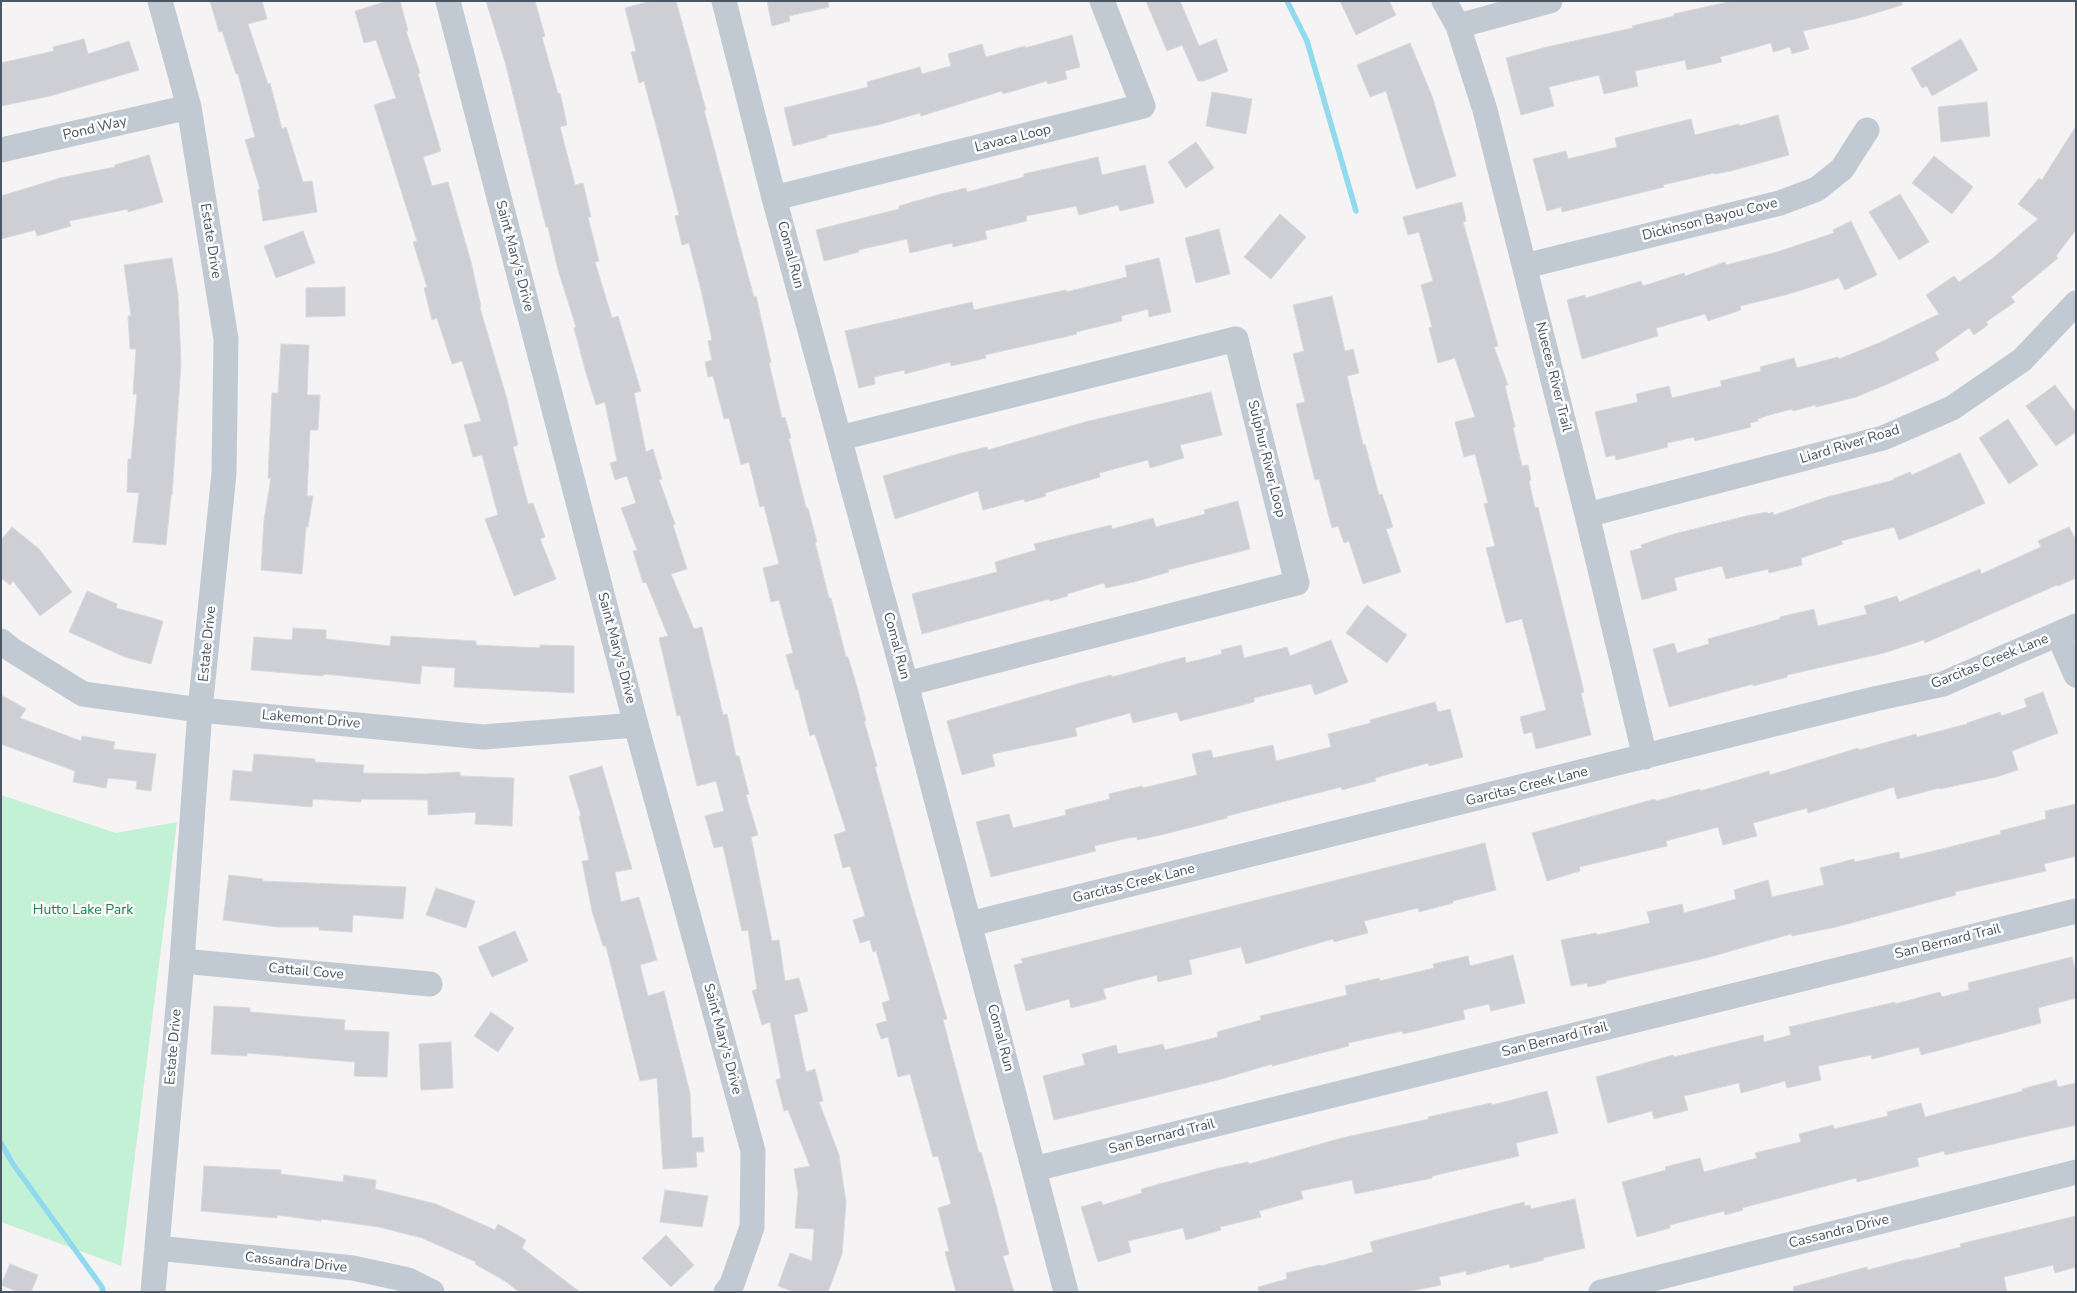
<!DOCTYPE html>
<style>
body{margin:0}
#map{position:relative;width:2077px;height:1293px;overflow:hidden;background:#f5f3f3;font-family:"Nunito Sans",sans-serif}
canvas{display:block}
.frame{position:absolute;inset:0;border:2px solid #4a5661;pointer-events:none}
</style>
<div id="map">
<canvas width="2077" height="1293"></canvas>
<div class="frame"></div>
</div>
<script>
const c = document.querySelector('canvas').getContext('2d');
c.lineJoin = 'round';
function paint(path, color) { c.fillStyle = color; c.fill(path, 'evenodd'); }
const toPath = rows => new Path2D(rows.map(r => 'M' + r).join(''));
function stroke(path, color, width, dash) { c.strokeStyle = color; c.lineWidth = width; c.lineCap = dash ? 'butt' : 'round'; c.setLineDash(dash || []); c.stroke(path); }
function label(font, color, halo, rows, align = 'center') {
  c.font = font + ' "Nunito Sans",sans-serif'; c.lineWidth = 5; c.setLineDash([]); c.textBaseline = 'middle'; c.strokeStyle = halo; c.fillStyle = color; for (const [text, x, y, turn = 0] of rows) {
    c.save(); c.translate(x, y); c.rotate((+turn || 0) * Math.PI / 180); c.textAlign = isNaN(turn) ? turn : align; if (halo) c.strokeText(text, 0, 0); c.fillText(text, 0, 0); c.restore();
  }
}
paint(toPath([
 [1,795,116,833,177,822,121,1266,1,1222]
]), '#c3f1d5');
stroke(toPath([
 [1287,1,1307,41,1356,211],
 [1,1143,13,1164,102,1287,103,1292]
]), '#90daee', 5.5);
const building = toPath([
 [210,1,262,1,267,19,248,24,268,84,270,83,282,129,286,127,303,182,312,181,317,212,263,221,258,190,260,189,245,140,255,137,238,74,236,74,222,31,219,32,210,1],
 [388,1,400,1,408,31,406,31,420,73,418,74,441,151,423,157,432,186,448,182,471,262,481,307,480,308,506,396,518,445,513,447,528,504,533,503,545,537,540,539,556,579,514,596,485,519,498,515,482,455,473,457,464,425,481,421,462,361,452,364,437,318,432,320,424,288,427,287,413,242,417,241,374,105,396,98,376,40,364,43,355,11,388,1],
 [486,1,535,1,545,36,542,37,558,94,560,93,567,125,560,127,575,185,583,183,591,217,588,217,599,261,595,262,612,318,618,316,641,391,634,393,646,452,653,449,662,479,659,480,675,524,673,525,687,569,671,574,694,629,702,627,723,715,727,714,736,756,739,756,749,794,746,795,758,835,751,837,772,941,779,940,785,981,799,978,808,1011,794,1015,806,1072,815,1069,823,1101,819,1102,839,1155,846,1202,842,1254,828,1292,794,1292,778,1286,790,1253,812,1261,814,1229,795,1228,798,1193,794,1169,810,1166,788,1110,784,1111,776,1080,781,1078,770,1022,762,1025,752,991,757,989,748,930,742,931,723,846,714,848,705,816,724,811,716,781,697,786,680,715,677,716,659,638,668,636,646,582,643,583,633,551,637,550,621,508,636,503,627,476,615,480,610,463,617,461,605,402,596,405,586,373,574,328,576,327,558,270,548,227,546,227,505,62,486,1],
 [651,1,676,1,701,92,706,110,704,110,739,242,754,297,756,296,771,362,769,363,782,418,785,417,791,438,789,439,806,508,808,508,817,542,815,542,829,598,831,598,846,657,848,657,857,687,866,721,864,721,877,766,875,767,910,895,947,1019,943,1020,957,1073,979,1153,981,1152,993,1194,1009,1254,1003,1256,1014,1292,956,1292,945,1252,949,1251,938,1208,951,1204,938,1156,933,1157,910,1074,898,1077,888,1037,881,1039,876,1024,887,1021,882,1003,890,1000,876,951,873,952,870,940,860,943,853,920,865,916,850,866,843,868,834,835,846,831,815,734,810,736,798,689,796,690,786,655,793,653,779,600,771,602,763,568,779,564,764,506,760,507,749,462,741,465,729,418,724,419,713,376,708,377,705,362,712,360,708,341,712,340,702,294,689,243,682,245,675,216,679,215,660,141,644,81,639,83,631,52,636,51,625,8,651,1],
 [767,1,828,1,829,7,789,16,790,21,772,26,767,1],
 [1146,1,1180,1,1199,46,1216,39,1228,71,1204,81,1198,81,1182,45,1167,51,1146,1],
 [1340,1,1389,1,1396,15,1356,35,1340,1],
 [1732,1,1902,1,1902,5,1859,18,1803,31,1809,49,1792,54,1790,47,1773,52,1771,43,1720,57,1722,62,1687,70,1685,60,1635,71,1638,86,1604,94,1599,75,1549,87,1554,106,1521,115,1506,58,1547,47,1633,28,1632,26,1674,16,1674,14,1732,1],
 [1072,35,1080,67,1065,71,1067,79,1048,84,1047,81,1003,94,1002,91,921,116,920,113,878,125,827,135,827,137,793,146,784,108,868,87,867,82,920,67,922,74,951,66,948,54,982,44,986,57,1025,46,1025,48,1072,35],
 [84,39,88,54,129,41,139,70,50,96,1,106,1,63,54,51,53,47,84,39],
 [1961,39,1978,70,1932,96,1927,86,1922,88,1911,68,1961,39],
 [1410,43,1432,96,1456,176,1416,189,1386,91,1370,97,1357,65,1410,43],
 [1212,92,1252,99,1246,134,1206,126,1212,92],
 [1987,102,1990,136,1941,142,1938,107,1987,102],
 [1778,115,1789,155,1731,171,1715,174,1714,173,1663,185,1664,187,1562,212,1561,207,1547,211,1533,159,1566,151,1568,159,1617,147,1615,138,1691,119,1695,135,1739,124,1739,126,1778,115],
 [2076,126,2076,230,2056,256,2058,258,2011,297,2015,302,1986,322,1988,325,1974,335,1969,328,1935,352,1939,360,1890,383,1856,397,1816,407,1815,405,1793,411,1792,409,1766,416,1758,419,1758,421,1750,423,1751,427,1695,441,1694,437,1667,443,1668,447,1616,460,1615,455,1606,457,1595,412,1638,402,1636,394,1669,386,1672,398,1722,386,1720,381,1761,371,1760,367,1794,358,1797,368,1838,357,1839,359,1881,342,1939,314,1926,295,1954,276,1959,282,1993,258,2038,219,2018,204,2039,178,2042,180,2076,126],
 [1196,142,1214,168,1186,188,1168,162,1196,142],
 [149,155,163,202,128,212,128,209,69,221,71,226,37,236,35,230,1,239,1,196,60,178,115,167,115,165,149,155],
 [1934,156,1973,187,1952,214,1912,183,1934,156],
 [1098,157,1102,175,1145,165,1154,203,1120,211,1118,205,1079,215,1076,206,1026,216,1027,221,985,231,987,239,953,247,952,243,910,253,907,239,858,250,859,252,824,261,816,230,899,209,899,206,941,194,966,188,967,192,1024,177,1024,174,1098,157],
 [1900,194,1929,242,1899,260,1869,212,1900,194],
 [1462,202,1466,221,1463,222,1498,346,1494,347,1508,385,1505,386,1515,427,1513,428,1522,466,1528,465,1531,480,1529,481,1535,508,1538,507,1584,692,1581,693,1591,735,1536,749,1532,732,1524,734,1520,717,1546,710,1522,619,1506,623,1486,548,1495,546,1484,504,1488,503,1475,454,1464,457,1455,422,1475,417,1455,358,1438,363,1429,328,1432,327,1421,285,1433,281,1419,232,1408,235,1403,217,1462,202],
 [1280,214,1306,237,1271,279,1244,257,1280,214],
 [1851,221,1877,275,1845,290,1839,278,1789,294,1740,306,1741,310,1708,321,1705,314,1656,328,1658,336,1582,359,1567,300,1585,295,1586,298,1641,281,1643,286,1684,273,1685,276,1725,262,1726,265,1777,252,1834,233,1833,230,1851,221],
 [1219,229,1230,274,1196,283,1185,238,1219,229],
 [303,231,315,263,276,278,264,246,303,231],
 [172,258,178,295,181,364,172,495,171,495,166,545,133,542,139,493,127,492,128,459,131,459,137,394,133,394,136,349,130,349,128,316,131,316,124,265,172,258],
 [1159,258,1171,312,1149,317,1148,309,1121,316,1122,321,1076,332,1077,334,985,355,986,358,951,366,950,362,905,374,904,370,874,377,875,384,859,388,845,331,972,302,974,310,1066,290,1066,292,1127,277,1125,266,1159,258],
 [345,287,345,316,306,317,306,288,345,287],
 [1332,296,1345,351,1353,349,1359,373,1347,376,1363,445,1365,444,1379,495,1382,494,1393,527,1386,529,1401,572,1363,584,1349,541,1344,543,1338,526,1332,528,1319,479,1315,480,1296,404,1305,402,1293,354,1304,351,1293,305,1332,296],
 [281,344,309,345,307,395,320,395,318,430,310,430,307,496,313,496,308,527,306,527,302,574,261,570,264,520,271,478,268,478,272,393,278,393,281,344],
 [2055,385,2076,413,2076,432,2056,446,2026,406,2055,385],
 [1211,392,1222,435,1180,445,1184,458,1150,468,1148,460,1099,473,1100,477,1045,493,1046,496,1025,502,1024,499,983,510,978,491,895,519,883,476,958,454,987,447,988,450,1085,422,1211,392],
 [2008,419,2038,465,2009,484,1979,438,2008,419],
 [1960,453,1985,503,1948,520,1899,540,1894,527,1841,541,1843,544,1801,558,1802,565,1769,573,1768,569,1726,579,1722,566,1674,578,1677,590,1642,600,1630,551,1642,548,1641,545,1674,534,1746,516,1767,512,1768,514,1773,512,1774,515,1827,497,1894,480,1893,479,1910,472,1912,475,1960,453],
 [1238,501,1250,549,1168,570,1169,572,1134,582,1106,588,1104,583,1067,594,1068,596,1050,601,1049,599,922,634,912,594,997,572,995,562,1036,550,1034,544,1111,525,1112,529,1153,518,1156,527,1205,514,1204,510,1238,501],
 [12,527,39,549,72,592,40,616,13,581,10,585,1,578,1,540,12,527],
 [2069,527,2076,540,2076,578,2058,586,2057,585,1925,643,1924,640,1884,653,1787,675,1787,677,1753,686,1753,684,1669,707,1653,649,1674,643,1677,653,1709,644,1708,639,1780,619,1780,617,1814,609,1818,626,1867,614,1864,606,1897,596,1899,602,1980,569,1981,574,2041,547,2038,541,2069,527],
 [87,591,117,604,116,608,163,621,151,664,125,657,69,632,87,591],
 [1367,605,1407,635,1387,663,1346,633,1367,605],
 [293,628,326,630,326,639,390,646,391,636,476,641,476,645,540,648,540,645,574,646,574,693,454,687,455,668,422,666,420,684,324,674,323,676,251,670,254,637,292,640,293,628],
 [1331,640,1348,682,1315,695,1311,684,1254,698,1254,702,1180,721,1177,712,1133,723,1130,713,1075,728,1077,736,992,754,995,766,962,775,947,721,1077,684,1111,675,1112,677,1185,657,1186,663,1222,654,1221,650,1241,645,1244,658,1287,647,1290,656,1331,640],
 [2043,692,2058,733,2012,751,2018,770,1996,777,1940,789,1939,788,1897,799,1894,787,1808,813,1807,808,1753,823,1757,836,1723,845,1718,827,1666,841,1667,846,1579,867,1580,871,1547,881,1532,833,1655,799,1656,801,1700,789,1700,791,1769,771,1770,775,1858,748,1859,750,1916,734,1917,737,1967,724,1967,723,2000,712,2001,716,2027,707,2024,699,2043,692],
 [1,695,26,709,20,718,81,741,82,736,115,742,113,749,156,754,151,791,136,789,137,781,108,778,106,788,73,782,75,771,1,744,1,695],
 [1435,702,1438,712,1450,709,1463,757,1429,766,1428,763,1375,778,1376,781,1342,790,1341,787,1227,816,1227,818,1165,834,1137,840,1137,837,1128,838,1094,846,1096,851,991,877,976,822,1009,814,1013,828,1066,815,1065,810,1110,799,1109,794,1142,786,1143,788,1197,775,1192,754,1211,750,1213,758,1273,745,1276,761,1331,747,1328,734,1371,723,1370,720,1435,702],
 [254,754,315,759,315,762,364,765,363,773,424,774,460,772,460,776,514,778,512,826,475,824,476,812,428,815,428,800,361,799,361,802,313,799,312,807,230,800,233,770,252,772,254,754],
 [602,766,632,869,615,872,621,902,639,897,657,960,640,965,648,996,664,991,690,1093,692,1138,703,1137,704,1152,696,1152,697,1167,663,1169,657,1078,640,1081,606,946,603,946,592,911,582,861,589,860,579,816,581,816,569,776,602,766],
 [2076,804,2076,856,2044,864,2046,871,1955,892,1956,895,1836,927,1792,936,1791,934,1706,958,1606,981,1606,983,1588,987,1587,983,1571,986,1561,940,1596,933,1597,935,1650,923,1647,912,1682,904,1684,913,1736,899,1734,890,1768,880,1772,897,1824,885,1820,868,1854,859,1855,862,1899,852,1900,859,1950,847,2001,834,2000,831,2046,819,2045,811,2076,804],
 [1485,843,1496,890,1453,901,1453,903,1419,912,1418,908,1364,921,1368,933,1334,942,1333,939,1246,964,1241,947,1189,960,1192,974,1158,982,1157,975,1103,989,1106,999,1071,1008,1069,999,1026,1011,1014,965,1023,963,1021,959,1485,843],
 [229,875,263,879,262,881,406,887,403,919,353,915,352,932,319,930,319,927,277,927,223,920,229,875],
 [436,888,475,901,466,928,426,915,436,888],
 [515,931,528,961,492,977,478,947,515,931],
 [1513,955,1525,1003,1491,1011,1489,1004,1463,1010,1465,1019,1403,1034,1402,1031,1348,1043,1349,1046,1306,1057,1272,1066,1272,1064,1218,1080,1054,1120,1043,1076,1085,1065,1082,1054,1116,1045,1118,1054,1163,1044,1165,1050,1218,1037,1217,1032,1261,1020,1260,1016,1347,995,1345,986,1379,978,1380,981,1434,968,1433,964,1468,956,1470,966,1513,955],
 [2072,957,2076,973,2076,998,2038,1008,2041,1023,1921,1055,1919,1047,1872,1059,1871,1055,1818,1066,1821,1080,1787,1088,1785,1081,1741,1093,1739,1083,1684,1096,1688,1110,1654,1119,1652,1111,1608,1123,1596,1077,1673,1055,1674,1057,1763,1035,1764,1042,1791,1035,1789,1027,1895,1002,1895,1004,1940,992,1942,997,1969,990,1968,983,2072,957],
 [214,1006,250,1008,250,1012,345,1020,344,1030,389,1032,387,1077,354,1076,355,1062,247,1053,247,1056,211,1054,214,1006],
 [491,1012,514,1028,498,1052,474,1036,491,1012],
 [451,1042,453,1088,421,1090,419,1044,451,1042],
 [2056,1080,2058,1087,2076,1083,2076,1125,1945,1155,1944,1151,1917,1158,1919,1166,1857,1182,1856,1178,1742,1208,1743,1210,1725,1215,1724,1211,1670,1225,1670,1228,1637,1237,1622,1182,1666,1170,1665,1167,1700,1158,1704,1172,1757,1158,1755,1153,1801,1142,1799,1134,1833,1125,1834,1129,1888,1116,1887,1112,1921,1103,1925,1117,2023,1091,2022,1089,2056,1080],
 [1547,1091,1558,1133,1516,1143,1519,1156,1432,1176,1432,1178,1355,1194,1352,1180,1301,1191,1303,1199,1259,1211,1261,1217,1220,1227,1221,1230,1186,1240,1183,1228,1128,1241,1131,1252,1098,1262,1081,1207,1101,1201,1103,1205,1142,1193,1141,1189,1215,1169,1248,1162,1249,1164,1342,1138,1429,1119,1428,1117,1491,1103,1492,1105,1547,1091],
 [204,1166,281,1170,281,1174,343,1182,344,1175,376,1180,375,1189,436,1204,495,1230,498,1224,526,1240,522,1248,580,1292,519,1292,505,1281,475,1264,476,1262,422,1238,379,1227,321,1219,321,1221,277,1215,277,1218,201,1211,204,1166],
 [665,1190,708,1196,702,1227,660,1222,665,1190],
 [1575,1199,1585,1248,1543,1258,1544,1260,1510,1268,1509,1264,1467,1275,1466,1271,1439,1277,1441,1285,1406,1292,1259,1292,1258,1287,1287,1279,1286,1273,1320,1265,1321,1266,1373,1252,1370,1242,1524,1202,1525,1206,1530,1205,1531,1209,1575,1199],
 [2076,1216,2076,1267,2055,1273,2053,1265,2004,1277,2007,1292,1794,1292,1793,1287,1867,1267,1868,1270,1909,1259,1910,1260,1961,1247,1960,1244,2076,1216],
 [666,1235,694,1265,671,1287,642,1258,666,1235],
 [10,1264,38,1275,31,1292,18,1292,1,1285,10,1264]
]);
paint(building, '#cdcfd5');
stroke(building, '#d7d9de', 1);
stroke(toPath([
 [448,1,636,725,753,1151,752,1227,732,1284,726,1292],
 [724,1,774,198,906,684,1066,1292],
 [1444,1,1458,26,1485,110,1587,515,1645,757],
 [1458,26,1550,1],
 [1,150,189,107],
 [774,198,1143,106,1102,1],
 [1525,266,1780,203,1817,189,1842,169,1867,130],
 [840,438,1236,339,1297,583,906,684],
 [1587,515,1883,438,1952,408,2022,360,2076,303],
 [2058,634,2076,675],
 [1,641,12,650,83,694,200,710,483,737,636,725],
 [970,924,1870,700,1943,684,2076,626],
 [182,961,430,984],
 [1034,1169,2076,911],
 [157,1248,353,1268,408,1280,432,1292],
 [153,1292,182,961,200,710,224,473,226,339,189,107,160,1],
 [1601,1292,2076,1172]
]), '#c1cad2', 25);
label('14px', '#4a5661', '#fff', [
 ["Pond Way",95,129,-13],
 ["Lavaca Loop",1013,139,-14],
 ["Dickinson Bayou Cove",1710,220,-14],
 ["Estate Drive",210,241,81],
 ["Comal Run",790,255,75],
 ["Saint Mary's Drive",514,256,75],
 ["Nueces River Trail",1553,377,76],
 ["Liard River Road",1850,445,-17],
 ["Sulphur River Loop",1266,459,76],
 ["Estate Drive",208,644,-84],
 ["Comal Run",896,646,75],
 ["Saint Mary's Drive",616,648,75],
 ["Garcitas Creek Lane",1990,662,-22],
 ["Lakemont Drive",311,720,5],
 ["Garcitas Creek Lane",1527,787,-14],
 ["Garcitas Creek Lane",1134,884,-14],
 ["San Bernard Trail",1948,942,-14],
 ["Cattail Cove",306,972,5],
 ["Comal Run",1000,1038,75],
 ["Saint Mary's Drive",722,1039,75],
 ["San Bernard Trail",1555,1040,-14],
 ["Estate Drive",174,1047,-85],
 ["San Bernard Trail",1162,1137,-14],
 ["Cassandra Drive",1839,1232,-14],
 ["Cassandra Drive",296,1263,6]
]);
label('14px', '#17864f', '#fff', [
 ["Hutto Lake Park",83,911]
]);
</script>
